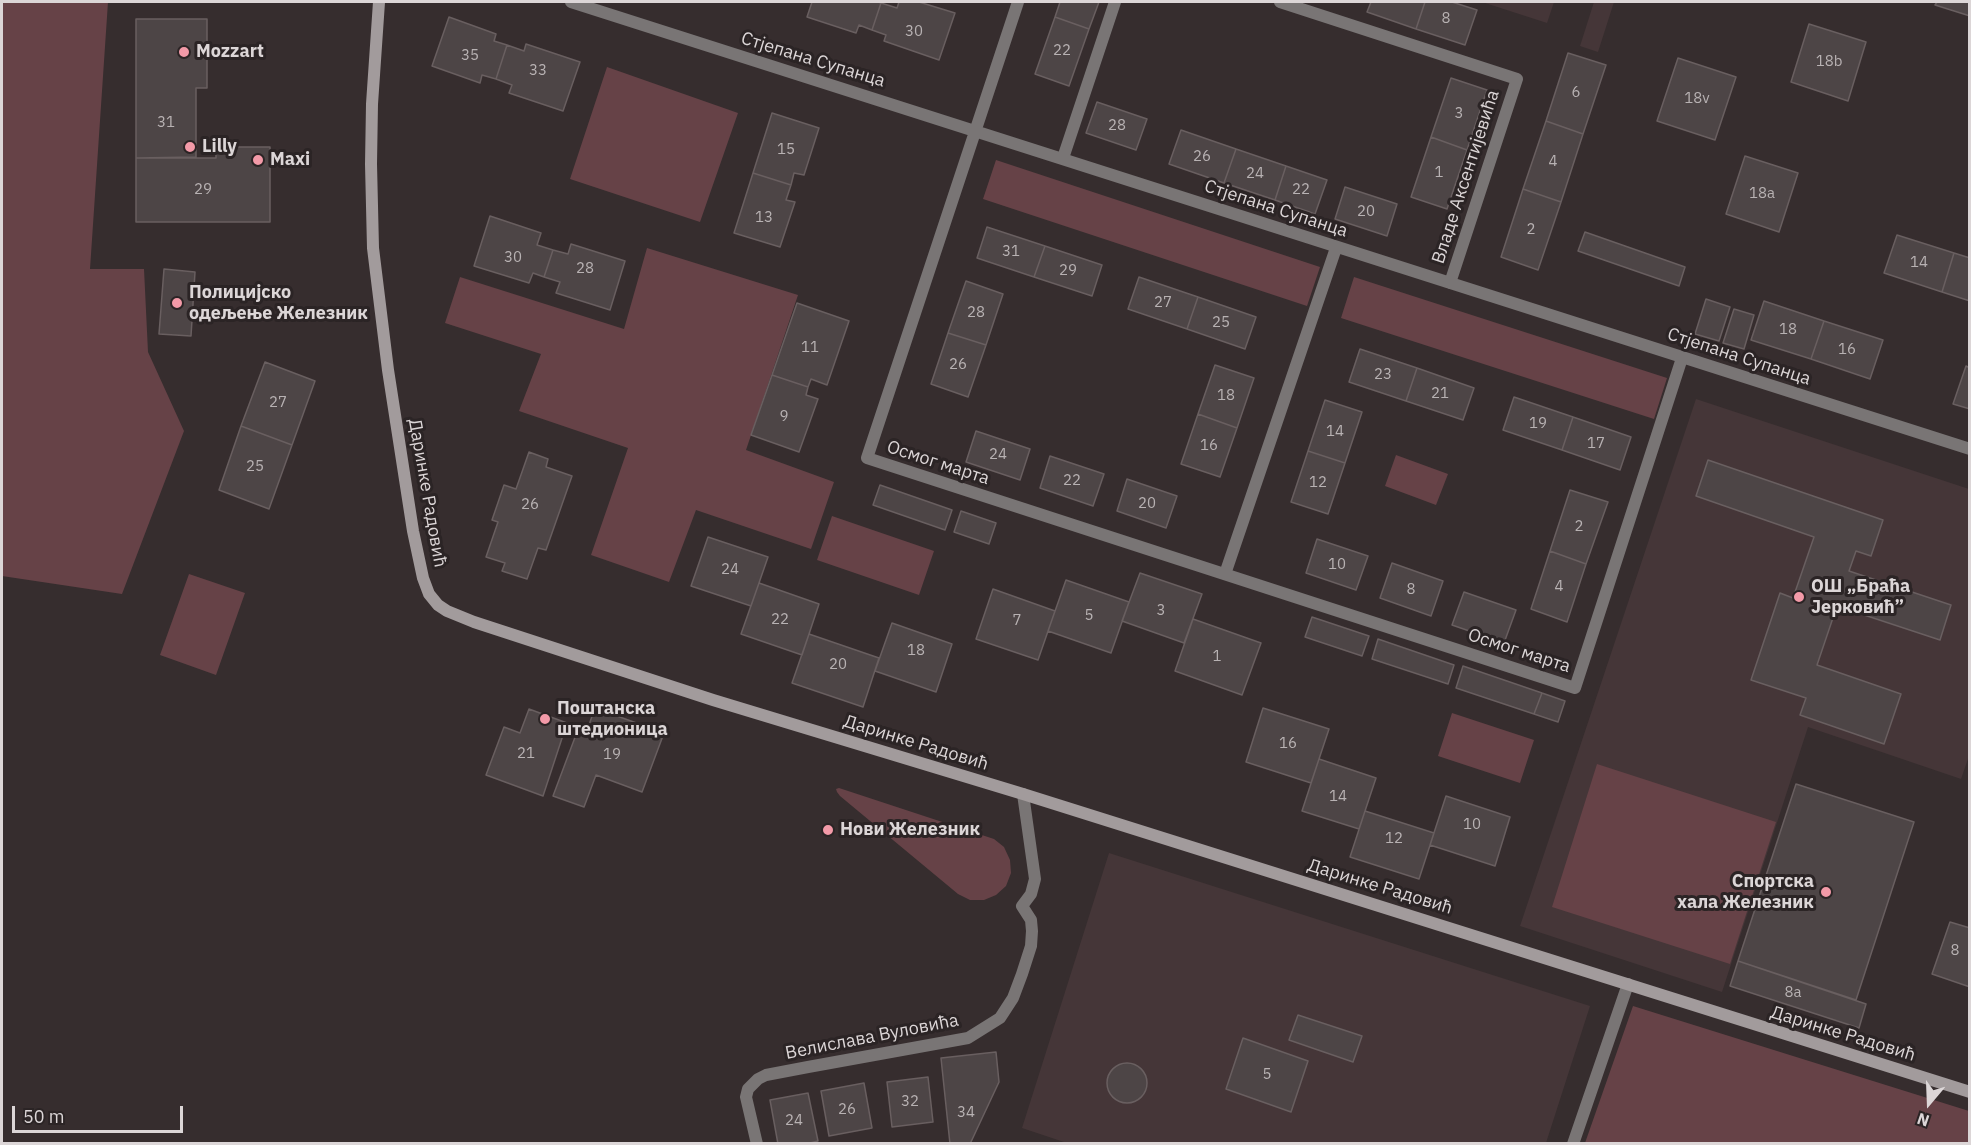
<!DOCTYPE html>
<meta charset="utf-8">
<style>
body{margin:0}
#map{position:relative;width:1971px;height:1145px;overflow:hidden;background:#362d2e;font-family:"IBM Plex Sans",sans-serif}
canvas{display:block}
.frame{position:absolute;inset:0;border:3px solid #dcd6d7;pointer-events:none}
.north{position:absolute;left:1899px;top:1073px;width:60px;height:60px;-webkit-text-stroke:4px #2b2425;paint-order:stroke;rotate:199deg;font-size:16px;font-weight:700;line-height:24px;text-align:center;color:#dcd6d7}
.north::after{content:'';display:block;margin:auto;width:21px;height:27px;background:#dcd6d7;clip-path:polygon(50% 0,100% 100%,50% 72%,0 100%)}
.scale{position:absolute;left:12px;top:1106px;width:171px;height:27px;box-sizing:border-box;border:3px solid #dcd6d7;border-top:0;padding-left:8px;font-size:18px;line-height:21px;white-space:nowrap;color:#dcd6d7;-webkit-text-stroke:4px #2b2425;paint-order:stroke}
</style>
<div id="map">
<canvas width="1971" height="1145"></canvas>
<div class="frame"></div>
<div class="north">N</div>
<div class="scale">50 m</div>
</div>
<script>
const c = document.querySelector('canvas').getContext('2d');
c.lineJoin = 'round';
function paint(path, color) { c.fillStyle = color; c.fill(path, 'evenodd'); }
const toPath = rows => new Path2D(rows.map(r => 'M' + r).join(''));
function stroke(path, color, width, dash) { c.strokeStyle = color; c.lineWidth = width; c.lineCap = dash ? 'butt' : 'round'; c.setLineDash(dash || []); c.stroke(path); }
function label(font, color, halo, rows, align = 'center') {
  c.font = font + ' "IBM Plex Sans",sans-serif'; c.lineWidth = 6; c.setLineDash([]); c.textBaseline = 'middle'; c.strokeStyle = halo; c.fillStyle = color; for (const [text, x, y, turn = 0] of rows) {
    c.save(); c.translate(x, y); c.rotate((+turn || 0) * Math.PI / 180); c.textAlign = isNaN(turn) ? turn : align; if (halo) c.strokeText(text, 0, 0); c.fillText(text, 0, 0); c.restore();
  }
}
paint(toPath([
 [1482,2,1554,2,1547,23],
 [1594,2,1614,2,1598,52,1580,46],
 [1696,399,1969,489,1970,753,1961,779,1808,727,1722,992,1520,926],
 [1109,853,1590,1006,1546,1143,1070,1144,1022,1128]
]), '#453638');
paint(toPath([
 [2,2,108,2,90,269,144,269,148,352,184,431,122,594,2,576],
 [607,67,738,113,700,222,570,179],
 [996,160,1320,267,1307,306,983,199],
 [647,248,798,295,746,450,834,482,811,549,696,510,669,582,591,555,628,448,519,411,541,354,445,323,460,277,624,329],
 [1354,277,1667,378,1654,419,1341,318],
 [1396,455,1448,474,1436,505,1385,486],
 [832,516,934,551,919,595,817,560],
 [189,574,245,593,216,675,160,655],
 [1452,713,1534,740,1520,783,1438,756],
 [1597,764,1776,822,1730,964,1552,907],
 [839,788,994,839,1004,847,1010,860,1011,873,1006,886,996,895,984,900,970,900,958,894,840,796,837,792,836,789],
 [1633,1006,1969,1111,1969,1143,1585,1143]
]), '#664247');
const building = toPath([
 [812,2,878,2,881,3,872,30,859,25,856,33,807,17,812,2],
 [899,2,919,2,955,13,939,60,884,41,886,35,872,30,881,3,897,8,899,2],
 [1060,2,1099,2,1089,29,1055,17,1060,2],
 [1371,2,1425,2,1416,29,1367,12,1371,2],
 [1425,2,1452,2,1477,10,1465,45,1416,29,1425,2],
 [1937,2,1970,2,1970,16,1935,5,1937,2],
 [449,17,496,34,494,41,507,45,496,79,482,75,480,83,432,66,449,17],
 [1055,17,1089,29,1069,86,1035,74,1055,17],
 [136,19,207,19,207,88,196,88,196,157,136,158,136,19],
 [1809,24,1866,42,1848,101,1791,82,1809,24],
 [526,44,580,62,563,111,509,93,512,85,496,79,507,45,524,51,526,44],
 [1568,53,1606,65,1583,134,1546,121,1568,53],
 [1678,58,1736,77,1715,140,1657,121,1678,58],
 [1451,78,1487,90,1467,150,1431,137,1451,78],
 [1097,102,1147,119,1136,150,1086,133,1097,102],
 [772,113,819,128,804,175,794,173,791,185,753,173,772,113],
 [1546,121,1583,134,1561,202,1523,189,1546,121],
 [1181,130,1236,149,1224,183,1169,164,1181,130],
 [1431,137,1467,150,1447,209,1411,197,1431,137],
 [216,147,270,147,270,222,136,222,136,158,216,158,216,147],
 [1236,149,1286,166,1275,200,1224,183,1236,149],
 [1745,156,1798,173,1779,232,1726,214,1745,156],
 [1286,166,1327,180,1315,214,1275,200,1286,166],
 [753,173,791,185,786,200,795,202,780,247,734,233,753,173],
 [1345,187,1397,204,1387,236,1335,219,1345,187],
 [1523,189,1561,202,1538,270,1501,257,1523,189],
 [490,216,541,233,537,245,553,250,544,277,533,273,529,283,474,266,490,216],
 [987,227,1045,246,1034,277,977,258,987,227],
 [1585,232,1685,267,1679,286,1578,251,1585,232],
 [1897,235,1954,253,1942,292,1884,273,1897,235],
 [571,244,625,261,610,310,556,293,560,282,544,277,553,250,568,254,571,244],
 [1045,246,1102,265,1092,296,1034,277,1045,246],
 [1954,253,1970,258,1970,301,1942,292,1954,253],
 [164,269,195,272,191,336,159,334,164,269],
 [1139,277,1198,297,1187,329,1128,309,1139,277],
 [966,281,1003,294,986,345,948,333,966,281],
 [1198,297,1256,317,1245,349,1187,329,1198,297],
 [1706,299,1730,307,1719,341,1695,334,1706,299],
 [1764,301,1824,321,1811,359,1751,340,1764,301],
 [797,303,849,321,827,385,811,379,808,387,772,375,797,303],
 [1734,309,1754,315,1744,349,1723,343,1734,309],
 [1824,321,1883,340,1870,379,1811,359,1824,321],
 [948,333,986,345,968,397,931,384,948,333],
 [1360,349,1417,368,1406,401,1349,382,1360,349],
 [265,362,315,381,292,445,241,426,265,362],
 [1215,365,1254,378,1237,428,1198,414,1215,365],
 [1966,366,1970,368,1970,409,1953,404,1966,366],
 [1417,368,1474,388,1463,420,1406,401,1417,368],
 [772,375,808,387,806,395,818,399,799,452,751,435,772,375],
 [1514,397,1573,417,1562,450,1503,430,1514,397],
 [1325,400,1362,412,1345,463,1308,451,1325,400],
 [1198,414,1237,428,1220,477,1181,464,1198,414],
 [1573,417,1631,437,1620,470,1562,450,1573,417],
 [241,426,292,445,269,509,219,490,241,426],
 [976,431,1030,449,1020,480,966,462,976,431],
 [1308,451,1345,463,1328,514,1291,502,1308,451],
 [529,452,548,459,546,467,572,476,546,550,538,548,527,579,502,571,505,563,486,557,498,522,492,520,504,485,516,489,529,452],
 [1050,456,1104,474,1093,506,1040,488,1050,456],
 [1708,460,1883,520,1871,556,1856,551,1849,571,1951,605,1940,640,1837,606,1817,665,1901,694,1884,744,1800,715,1806,698,1751,680,1780,593,1793,598,1814,537,1696,496,1708,460],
 [1127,479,1177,496,1166,528,1117,511,1127,479],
 [880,485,952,510,945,530,873,505,880,485],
 [1570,490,1608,502,1586,564,1550,551,1570,490],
 [961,511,996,523,989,544,954,532,961,511],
 [708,537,768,557,751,606,691,586,708,537],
 [1317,539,1368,556,1356,590,1306,573,1317,539],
 [1550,551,1586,564,1567,622,1531,609,1550,551],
 [1392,563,1443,581,1431,616,1380,598,1392,563],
 [1140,573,1202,594,1184,643,1122,621,1140,573],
 [1066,580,1129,602,1111,653,1048,631,1066,580],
 [759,583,819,604,802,655,741,634,759,583],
 [993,589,1055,611,1038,660,976,639,993,589],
 [1464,592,1516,610,1504,643,1452,625,1464,592],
 [1312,617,1369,636,1362,656,1305,637,1312,617],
 [1193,619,1261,643,1242,695,1175,671,1193,619],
 [892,623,952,644,936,692,875,671,892,623],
 [809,634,879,658,863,707,792,683,809,634],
 [1378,639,1454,665,1448,684,1372,659,1378,639],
 [1463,666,1542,693,1534,714,1456,688,1463,666],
 [1542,693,1565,701,1558,722,1534,714,1542,693],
 [595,708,664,733,642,792,596,775,584,807,553,796,577,732,585,736,595,708],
 [1263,708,1329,729,1311,783,1246,762,1263,708],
 [529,709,567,723,543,796,486,775,504,727,520,733,529,709],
 [1319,759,1376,778,1359,829,1302,811,1319,759],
 [1796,784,1914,822,1856,1000,1738,961,1796,784],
 [1446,796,1510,817,1495,866,1430,845,1446,796],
 [1365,811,1434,833,1419,879,1350,857,1365,811],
 [1950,922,1970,928,1970,987,1932,974,1950,922],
 [1738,961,1866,1004,1859,1028,1730,986,1738,961],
 [1298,1015,1362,1036,1353,1062,1289,1040,1298,1015],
 [1243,1038,1308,1061,1291,1112,1226,1089,1243,1038],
 [996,1052,999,1082,970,1144,950,1144,941,1058,996,1052],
 '1107 1083a20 20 0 1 1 40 0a20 20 0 1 1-40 0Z',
 [928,1077,933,1122,892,1127,887,1082,928,1077],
 [864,1083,872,1128,829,1136,821,1091,864,1083],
 [808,1093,818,1141,806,1144,778,1144,770,1100,808,1093]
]);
paint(building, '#4d4546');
stroke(building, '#695f60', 1.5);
stroke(toPath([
 [571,2,1970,449],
 [1018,2,867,458,1575,688,1682,358],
 [1280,2,1517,79,1450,283],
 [1063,158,1115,2],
 [1225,574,1336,248],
 [757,1144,746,1097,748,1089,758,1079,766,1075,808,1067,968,1038,1000,1018,1013,998,1022,974,1031,946,1032,931,1031,920,1022,906,1031,894,1035,879,1023,794],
 [1573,1144,1628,984]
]), '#797575', 12);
stroke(toPath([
 [379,2,372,104,371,164,373,248,388,370,413,531,423,578,429,594,438,605,447,611,474,622,713,700,1023,794,1970,1092]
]), '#a29b9c', 12);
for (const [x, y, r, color] of [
 [184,52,6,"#f39aa8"],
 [190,147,6,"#f39aa8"],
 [258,160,6,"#f39aa8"],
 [177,303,6,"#f39aa8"],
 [1799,597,6,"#f39aa8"],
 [545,719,6,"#f39aa8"],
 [828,830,6,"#f39aa8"],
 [1826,892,6,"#f39aa8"]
]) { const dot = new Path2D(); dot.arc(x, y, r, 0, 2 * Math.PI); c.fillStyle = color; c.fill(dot); stroke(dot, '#2b2425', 2); }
label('15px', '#b8b2b3', null, [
 ["8",1446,19],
 ["30",914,32],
 ["22",1062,51],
 ["35",470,56],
 ["18b",1829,62],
 ["33",538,71],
 ["6",1576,93],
 ["18v",1697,99],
 ["3",1459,114],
 ["31",166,123],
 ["28",1117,126],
 ["15",786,150],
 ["26",1202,157],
 ["4",1553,162],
 ["1",1439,173],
 ["24",1255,174],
 ["29",203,190],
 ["22",1301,190],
 ["18a",1762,194],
 ["20",1366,212],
 ["13",764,218],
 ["2",1531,230],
 ["31",1011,252],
 ["30",513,258],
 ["14",1919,263],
 ["28",585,269],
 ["29",1068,271],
 ["27",1163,303],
 ["28",976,313],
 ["25",1221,323],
 ["18",1788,330],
 ["11",810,348],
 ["16",1847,350],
 ["26",958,365],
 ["23",1383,375],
 ["21",1440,394],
 ["18",1226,396],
 ["27",278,403],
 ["9",784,417],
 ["19",1538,424],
 ["14",1335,432],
 ["17",1596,444],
 ["16",1209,446],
 ["24",998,455],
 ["25",255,467],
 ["22",1072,481],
 ["12",1318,483],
 ["20",1147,504],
 ["26",530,505],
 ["2",1579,527],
 ["10",1337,565],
 ["24",730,570],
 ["4",1559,587],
 ["8",1411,590],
 ["3",1161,611],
 ["5",1089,616],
 ["22",780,620],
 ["7",1017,621],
 ["18",916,651],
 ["1",1217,657],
 ["20",838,665],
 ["16",1288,744],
 ["21",526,754],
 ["19",612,755],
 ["14",1338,797],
 ["10",1472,825],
 ["12",1394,839],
 ["8",1955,951],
 ["8a",1793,993],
 ["5",1267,1075],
 ["32",910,1102],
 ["26",847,1110],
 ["34",966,1113],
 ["24",794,1121]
]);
label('bold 18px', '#dcd6d7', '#2b2425', [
 ["Mozzart",196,52],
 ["Lilly",202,147],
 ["Maxi",270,160],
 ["Полицијско",189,293],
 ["одељење Железник",189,314],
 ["ОШ „Браћа",1811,587],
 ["Јерковић”",1811,608],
 ["Поштанска",557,709],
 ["штедионица",557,730],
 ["Нови Железник",840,830],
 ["Спортска",1814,882,"right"],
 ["хала Железник",1814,903,"right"]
], 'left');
label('18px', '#dcd6d7', '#2b2425', [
 ["Стјепана Супанца",813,60,17],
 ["Владе Аксентијевића",1466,177,-72],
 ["Стјепана Супанца",1276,209,18],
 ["Стјепана Супанца",1739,357,18],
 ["Осмог марта",938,463,18],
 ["Даринке Радовић",427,493,80],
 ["Осмог марта",1519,651,18],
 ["Даринке Радовић",916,743,17],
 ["Даринке Радовић",1380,887,17],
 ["Даринке Радовић",1843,1034,17],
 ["Велислава Вуловића",872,1037,-11]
]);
</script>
